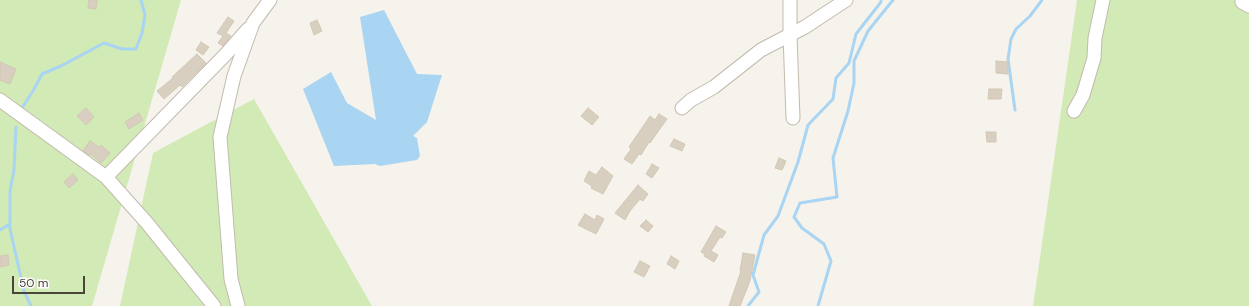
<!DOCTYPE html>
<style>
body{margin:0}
#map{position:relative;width:1249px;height:306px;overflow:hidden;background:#f6f3ec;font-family:"DM Sans",sans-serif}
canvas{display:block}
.scale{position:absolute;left:12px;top:276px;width:73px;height:18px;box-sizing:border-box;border:2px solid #4b4439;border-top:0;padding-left:5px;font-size:12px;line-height:14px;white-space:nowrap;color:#4b4439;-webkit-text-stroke:3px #fff;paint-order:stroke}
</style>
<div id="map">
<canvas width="1249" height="306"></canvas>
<div class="scale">50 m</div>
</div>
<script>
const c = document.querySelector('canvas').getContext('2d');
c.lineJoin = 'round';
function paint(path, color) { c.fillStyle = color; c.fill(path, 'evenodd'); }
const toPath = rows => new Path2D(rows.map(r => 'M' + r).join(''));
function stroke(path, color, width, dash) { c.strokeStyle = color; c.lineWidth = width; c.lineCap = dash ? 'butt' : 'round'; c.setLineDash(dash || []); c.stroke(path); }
paint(toPath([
 [0,0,181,0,92,306,0,306],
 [1077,0,1249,0,1249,306,1033,306],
 [254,99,372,306,120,306,153,153]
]), '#d2eab5');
paint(toPath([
 [384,10,417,74,442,75,427,122,413,136,417,138,420,156,417,160,380,166,375,164,334,166,303,89,331,72,347,103,376,120,360,17]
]), '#a9d4f2');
stroke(toPath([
 [1015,110,1008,59,1011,39,1016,29,1030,16,1042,0],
 [20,111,33,91,42,74,61,66,104,43,122,49,136,49,142,33,145,15,141,0],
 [16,127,14,170,10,191,10,229,24,291,31,306],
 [0,230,10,224],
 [748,306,759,292,753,275,764,235,778,216,798,162,808,125,833,99,836,78,849,63,856,34,881,2,881,0],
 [818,306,831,261,824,244,802,228,794,217,800,203,837,197,833,158,848,111,854,83,854,61,868,31,893,0]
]), '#a9d4f2', 3);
const building = toPath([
 [89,0,97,0,96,9,88,8,89,0],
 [228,17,234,21,226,33,231,36,223,46,218,43,223,36,217,33,228,17],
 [317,20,322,31,314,35,310,23,317,20],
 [201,42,209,47,203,55,196,50,201,42],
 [197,54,206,63,182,87,180,85,164,99,157,91,173,78,172,77,197,54],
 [996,61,1008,62,1008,74,996,73,996,61],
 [0,62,16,69,10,84,0,80,0,62],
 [989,89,1002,89,1001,99,988,99,989,89],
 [86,108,94,117,86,125,77,116,86,108],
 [588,108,599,117,592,125,581,116,588,108],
 [139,113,143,120,129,129,125,122,139,113],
 [659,114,667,119,650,143,649,142,641,155,639,154,632,164,624,159,631,149,629,147,650,116,655,120,659,114],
 [986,132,996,132,996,142,987,142,986,132],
 [674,139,685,144,682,151,670,146,674,139],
 [90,141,99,147,101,145,110,153,101,163,91,154,90,155,83,151,90,141],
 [779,158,786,161,782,170,775,168,779,158],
 [652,164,659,168,652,178,646,174,652,164],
 [602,167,613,176,603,194,591,188,592,186,584,181,589,171,596,175,602,167],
 [73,174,78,180,69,188,64,182,73,174],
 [638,185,648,194,643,201,640,199,630,211,625,220,615,213,638,185],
 [585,214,595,220,597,215,604,219,596,234,578,225,585,214],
 [646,220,653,226,648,232,640,226,646,220],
 [716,226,726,232,722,238,720,237,711,251,718,255,714,262,704,256,705,254,701,252,716,226],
 [743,253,755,255,750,281,740,306,729,306,741,271,740,271,743,253],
 [8,255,9,265,0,267,0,256,8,255],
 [671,256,679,261,675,269,667,264,671,256],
 [640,261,650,266,644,277,634,272,640,261]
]);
paint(building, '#d8cfc1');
stroke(building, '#d3c7b4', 1);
const minor = toPath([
 [790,0,790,35,793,118],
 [1242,0,1242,2,1249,6],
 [0,100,106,177,147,223,214,306],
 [682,108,691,100,714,87,761,50,805,27,846,0],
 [1074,111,1083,95,1094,58,1095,38,1103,0],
 [106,177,226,54,248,29],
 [238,306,231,279,220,137,234,76,253,23,270,0]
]);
stroke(minor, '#c2bbae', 15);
stroke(minor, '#fff', 13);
</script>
